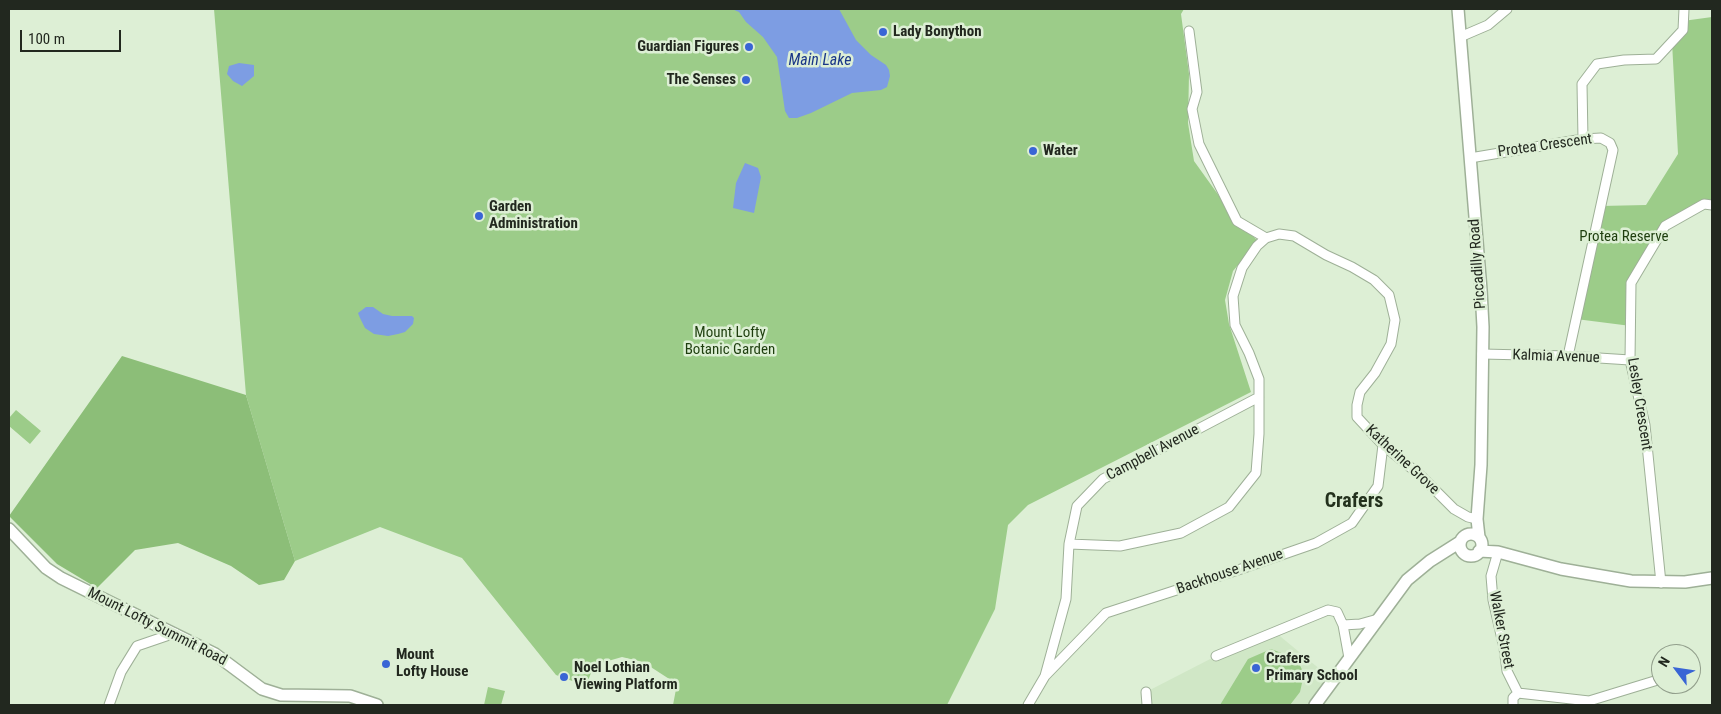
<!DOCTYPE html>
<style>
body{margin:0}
#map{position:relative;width:1721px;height:714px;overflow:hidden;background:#ddefd5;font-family:"Roboto Condensed",sans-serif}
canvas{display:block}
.frame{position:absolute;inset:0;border:10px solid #22281f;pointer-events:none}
.north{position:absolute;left:1651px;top:644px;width:50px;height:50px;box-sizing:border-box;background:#ddefd5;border:1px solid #929f8c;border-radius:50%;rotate:301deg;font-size:14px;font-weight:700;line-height:20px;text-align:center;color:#22281f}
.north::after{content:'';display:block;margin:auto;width:18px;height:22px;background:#3965d5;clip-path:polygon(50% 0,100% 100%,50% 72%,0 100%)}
.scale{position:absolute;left:20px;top:30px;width:101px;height:22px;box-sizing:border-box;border:2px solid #22281f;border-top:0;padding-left:6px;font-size:15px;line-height:18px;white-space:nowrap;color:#22281f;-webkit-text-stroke:4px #ddefd5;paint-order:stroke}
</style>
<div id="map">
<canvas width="1721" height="714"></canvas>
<div class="frame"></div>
<div class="north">N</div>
<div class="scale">100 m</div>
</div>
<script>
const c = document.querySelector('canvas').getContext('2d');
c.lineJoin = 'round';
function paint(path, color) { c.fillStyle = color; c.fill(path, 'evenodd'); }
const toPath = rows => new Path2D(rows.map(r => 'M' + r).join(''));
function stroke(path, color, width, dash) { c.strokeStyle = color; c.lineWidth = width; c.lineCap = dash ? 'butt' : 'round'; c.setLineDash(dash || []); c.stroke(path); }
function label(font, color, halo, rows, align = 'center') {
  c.font = font + ' "Roboto Condensed",sans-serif'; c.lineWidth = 5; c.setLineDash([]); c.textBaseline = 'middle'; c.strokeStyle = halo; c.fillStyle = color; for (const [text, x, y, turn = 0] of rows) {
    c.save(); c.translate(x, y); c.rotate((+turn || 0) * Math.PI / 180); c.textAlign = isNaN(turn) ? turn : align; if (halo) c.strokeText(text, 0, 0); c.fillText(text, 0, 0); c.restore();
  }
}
paint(toPath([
 [1275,632,1333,680,1315,705,1147,705,1146,692,1216,656]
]), '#d0e7c6');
paint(toPath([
 [214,9,1184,9,1181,14,1189,74,1188,123,1194,161,1237,221,1258,241,1233,271,1225,300,1229,324,1251,392,1028,505,1008,525,995,609,947,705,673,705,677,684,643,662,622,657,594,665,586,686,556,675,462,558,380,527,295,561,246,395],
 [1712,17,1712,205,1665,226,1631,283,1631,326,1576,319,1601,206,1646,205,1678,154,1672,42,1683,21],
 [16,410,41,431,30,444,9,426,9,418],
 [1271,649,1297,659,1304,674,1300,692,1290,705,1220,705,1248,659],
 [488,687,505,691,501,705,484,705]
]), '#9ccc89');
paint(toPath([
 [122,356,246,395,295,561,284,580,259,585,231,566,178,543,135,550,97,588,57,564,9,516]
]), '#8cbe78');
paint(toPath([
 [732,9,839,9,856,40,871,55,886,65,889,70,890,76,887,87,881,90,852,93,811,113,797,118,789,118,785,111,777,57,763,37,746,22,739,12],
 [239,63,254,65,254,76,242,86,233,81,227,74,229,66],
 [745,163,758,168,761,177,754,213,733,208,736,183],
 [366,307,373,307,383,314,392,316,412,316,414,318,413,324,405,332,398,334,388,336,374,334,365,328,360,318,358,313]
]), '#7d9de3');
const minor = toPath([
 [1189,31,1197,92,1192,109,1199,144,1237,221,1266,238],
 [1460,37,1488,25,1507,9],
 [1583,139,1582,84,1597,64,1624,60,1656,59,1683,30,1684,9],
 [1470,158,1583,139,1601,138,1610,143,1613,150,1568,356],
 [1482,354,1568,356,1630,360],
 [1069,544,1120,546,1181,533,1229,507,1256,473,1259,434,1259,379,1249,353,1235,325,1233,296,1242,268,1257,246,1266,238,1279,234,1294,236,1326,255,1352,267,1374,280,1389,295,1395,320,1391,344,1375,373,1360,392,1357,405,1357,417,1383,445,1421,476,1454,509,1468,517,1477,519],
 [1498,552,1491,576,1493,600,1504,648,1507,671,1518,693,1513,698,1513,705],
 [1661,583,1645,425,1630,360,1631,283,1665,226,1704,204,1712,205],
 [1343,625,1360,624,1378,619],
 [1216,656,1328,610,1337,612,1343,625,1349,658],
 [1045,676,1106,613,1241,569,1316,543,1352,523,1378,486,1383,445],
 [1146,692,1147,705],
 [1518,693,1589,701,1661,679],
 [109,705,121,672,137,646,175,633],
 [1028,705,1045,676,1066,599,1069,544,1077,506,1103,479,1259,397]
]);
const major = toPath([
 [1458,9,1481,290,1483,327,1481,465,1477,519,1479,537],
 [9,529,46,568,61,578,215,654,262,689,281,695,350,696,377,705],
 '1460 545a11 11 0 1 1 22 0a11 11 0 1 1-22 0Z',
 [1479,551,1498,552,1561,569,1631,581,1685,582,1712,578],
 [1315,705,1407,580,1430,561,1460,542]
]);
stroke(minor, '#9eb097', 11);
stroke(major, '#9eb097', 14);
stroke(minor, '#fff', 9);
stroke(major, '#fff', 11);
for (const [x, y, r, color] of [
 [883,32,5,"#3965d5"],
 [749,47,5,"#3965d5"],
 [746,80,5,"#3965d5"],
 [1033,151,5,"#3965d5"],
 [479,216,5,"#3965d5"],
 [386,664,5,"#3965d5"],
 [1256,668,5,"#3965d5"],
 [564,677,5,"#3965d5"]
]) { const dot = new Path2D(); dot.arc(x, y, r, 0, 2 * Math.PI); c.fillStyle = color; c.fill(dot); stroke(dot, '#ddefd5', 2); }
label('bold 15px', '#22281f', '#ddefd5', [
 ["Lady Bonython",893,32],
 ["Guardian Figures",739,47,"right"],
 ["The Senses",736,80,"right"],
 ["Water",1043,151],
 ["Garden",489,207],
 ["Administration",489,224],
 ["Mount",396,655],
 ["Lofty House",396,672],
 ["Crafers",1266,659],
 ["Primary School",1266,676],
 ["Noel Lothian",574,668],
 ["Viewing Platform",574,685]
], 'left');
label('15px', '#22281f', '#ddefd5', [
 ["Protea Crescent",1545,146,-8],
 ["Piccadilly Road",1478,264,-94],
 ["Kalmia Avenue",1556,357,2],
 ["Lesley Crescent",1639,404,81],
 ["Campbell Avenue",1153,453,-28],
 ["Katherine Grove",1402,460,43],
 ["Backhouse Avenue",1230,572,-19],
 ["Mount Lofty Summit Road",157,627,27],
 ["Walker Street",1501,630,79]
]);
label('15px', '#1e3e0e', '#ddefd5', [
 ["Protea Reserve",1624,237],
 ["Mount Lofty",730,333],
 ["Botanic Garden",730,350]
]);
label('italic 16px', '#193687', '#ddefd5', [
 ["Main Lake",820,61]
]);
label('bold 20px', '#23311d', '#ddefd5', [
 ["Crafers",1354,502]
]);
</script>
